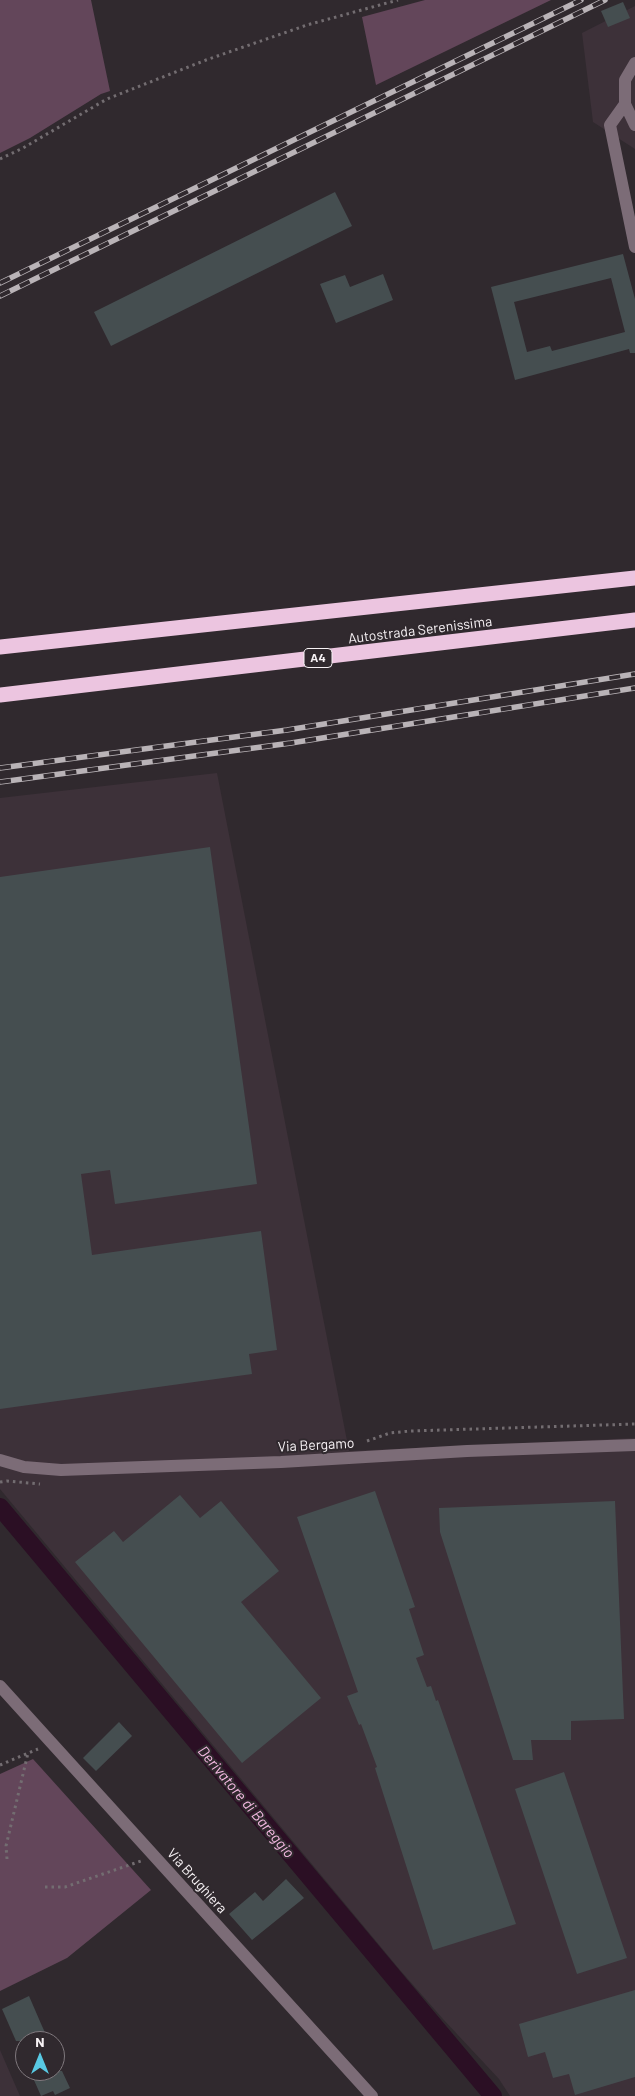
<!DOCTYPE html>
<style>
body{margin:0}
#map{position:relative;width:635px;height:2096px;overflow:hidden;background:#30292e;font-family:Barlow,sans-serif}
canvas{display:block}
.north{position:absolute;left:15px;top:2031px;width:50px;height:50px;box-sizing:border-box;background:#30292e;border:1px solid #80797e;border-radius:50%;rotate:0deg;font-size:14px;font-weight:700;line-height:20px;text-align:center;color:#f7f2f5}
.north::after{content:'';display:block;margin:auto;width:18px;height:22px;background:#58c9e3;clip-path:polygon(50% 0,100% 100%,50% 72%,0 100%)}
</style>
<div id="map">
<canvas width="635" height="2096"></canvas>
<div class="north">N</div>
</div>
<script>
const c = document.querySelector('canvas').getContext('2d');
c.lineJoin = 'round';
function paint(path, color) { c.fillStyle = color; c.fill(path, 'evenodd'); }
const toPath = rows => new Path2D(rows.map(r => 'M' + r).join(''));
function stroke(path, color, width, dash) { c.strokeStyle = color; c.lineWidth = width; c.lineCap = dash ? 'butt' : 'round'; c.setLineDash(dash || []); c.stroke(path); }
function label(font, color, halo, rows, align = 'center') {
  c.font = font + ' Barlow,sans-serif'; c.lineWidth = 4; c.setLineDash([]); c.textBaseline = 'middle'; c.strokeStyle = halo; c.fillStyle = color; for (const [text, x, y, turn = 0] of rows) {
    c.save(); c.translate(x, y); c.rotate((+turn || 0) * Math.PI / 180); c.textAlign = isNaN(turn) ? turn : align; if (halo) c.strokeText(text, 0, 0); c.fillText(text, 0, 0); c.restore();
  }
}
paint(toPath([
 [635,6,635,149,593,122,582,33],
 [217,773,349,1451,635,1438,635,2096,510,2096,499,2079,443,2019,400,1970,0,1489,0,798],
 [0,2050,20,2096,0,2096]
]), '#3d3139');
paint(toPath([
 [0,0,91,0,110,91,101,94,30,138,0,153],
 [425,0,551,0,376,85,362,17],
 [33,1759,151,1890,67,1958,0,1991,0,1774]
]), '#63465a');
stroke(toPath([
 [0,1507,493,2096]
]), '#2b0f24', 18);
paint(toPath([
 [623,2,630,18,608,27,601,11],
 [335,192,352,226,111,346,94,312],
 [623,254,635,299,635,353,630,353,629,349,515,380,491,287],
 [611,278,625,332,552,351,550,346,527,352,514,302],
 [383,274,393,300,336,323,320,284,345,275,350,287],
 [210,847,257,1184,115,1204,110,1170,81,1174,92,1255,261,1231,277,1350,249,1354,252,1374,0,1409,0,877],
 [375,1491,415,1607,409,1609,424,1655,416,1658,427,1687,431,1686,436,1701,438,1700,516,1924,433,1950,375,1768,377,1767,361,1724,359,1725,347,1696,358,1692,297,1517],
 [180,1495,200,1518,221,1501,279,1571,241,1602,321,1698,242,1763,75,1562,114,1531,123,1542],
 [615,1501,624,1719,571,1721,571,1740,531,1740,533,1760,513,1760,440,1532,439,1508],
 [119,1722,132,1736,96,1771,83,1758],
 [564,1772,627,1958,577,1974,515,1789],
 [286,1879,304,1898,252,1940,229,1914,255,1892,263,1901],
 [635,1990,635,2077,575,2095,569,2074,553,2078,545,2052,528,2057,519,2024],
 [29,1996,42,2026,49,2041,16,2041,2,2009],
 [30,2071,62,2071,70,2088,55,2095,53,2091,41,2096]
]), '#454e50');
stroke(toPath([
 [0,159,23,148,107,99,206,60,307,25,398,0],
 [367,1441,390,1433,411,1431,635,1424],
 [0,1482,7,1481,40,1484],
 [0,1765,38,1749],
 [7,1859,6,1846,28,1753],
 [45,1887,65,1887,141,1861]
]), '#736d71', 3, [2.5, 4]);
stroke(toPath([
 [635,63,625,80,625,104,635,125],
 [625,104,610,125,635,247],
 [0,1460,24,1467,61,1470,281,1462,467,1451,635,1445],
 [0,1686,372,2096]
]), '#7c6c77', 12);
stroke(toPath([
 [0,647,635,578],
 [0,695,635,620]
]), '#ecc5e0', 15);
const rail = toPath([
 [0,283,581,0],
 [0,296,605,0],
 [0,768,287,730,635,674],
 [0,782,291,743,635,688]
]);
stroke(rail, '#b9b3b7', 5.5);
stroke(rail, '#30292e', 4, [11]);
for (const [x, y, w] of [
 [318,658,28]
]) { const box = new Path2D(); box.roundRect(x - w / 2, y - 9.5, w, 19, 4); c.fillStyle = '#30292e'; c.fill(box); stroke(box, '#f7f2f5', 1); }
label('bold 12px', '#f7f2f5', null, [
 ["A4",318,658]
]);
label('14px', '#f7f2f5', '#30292e', [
 ["Autostrada Serenissima",420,630,-7],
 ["Via Bergamo",316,1445,-3],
 ["Via Brughiera",197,1881,48]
]);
label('italic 15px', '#f3b8e1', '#30292e', [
 ["Derivatore di Bareggio",246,1802,50]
]);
</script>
